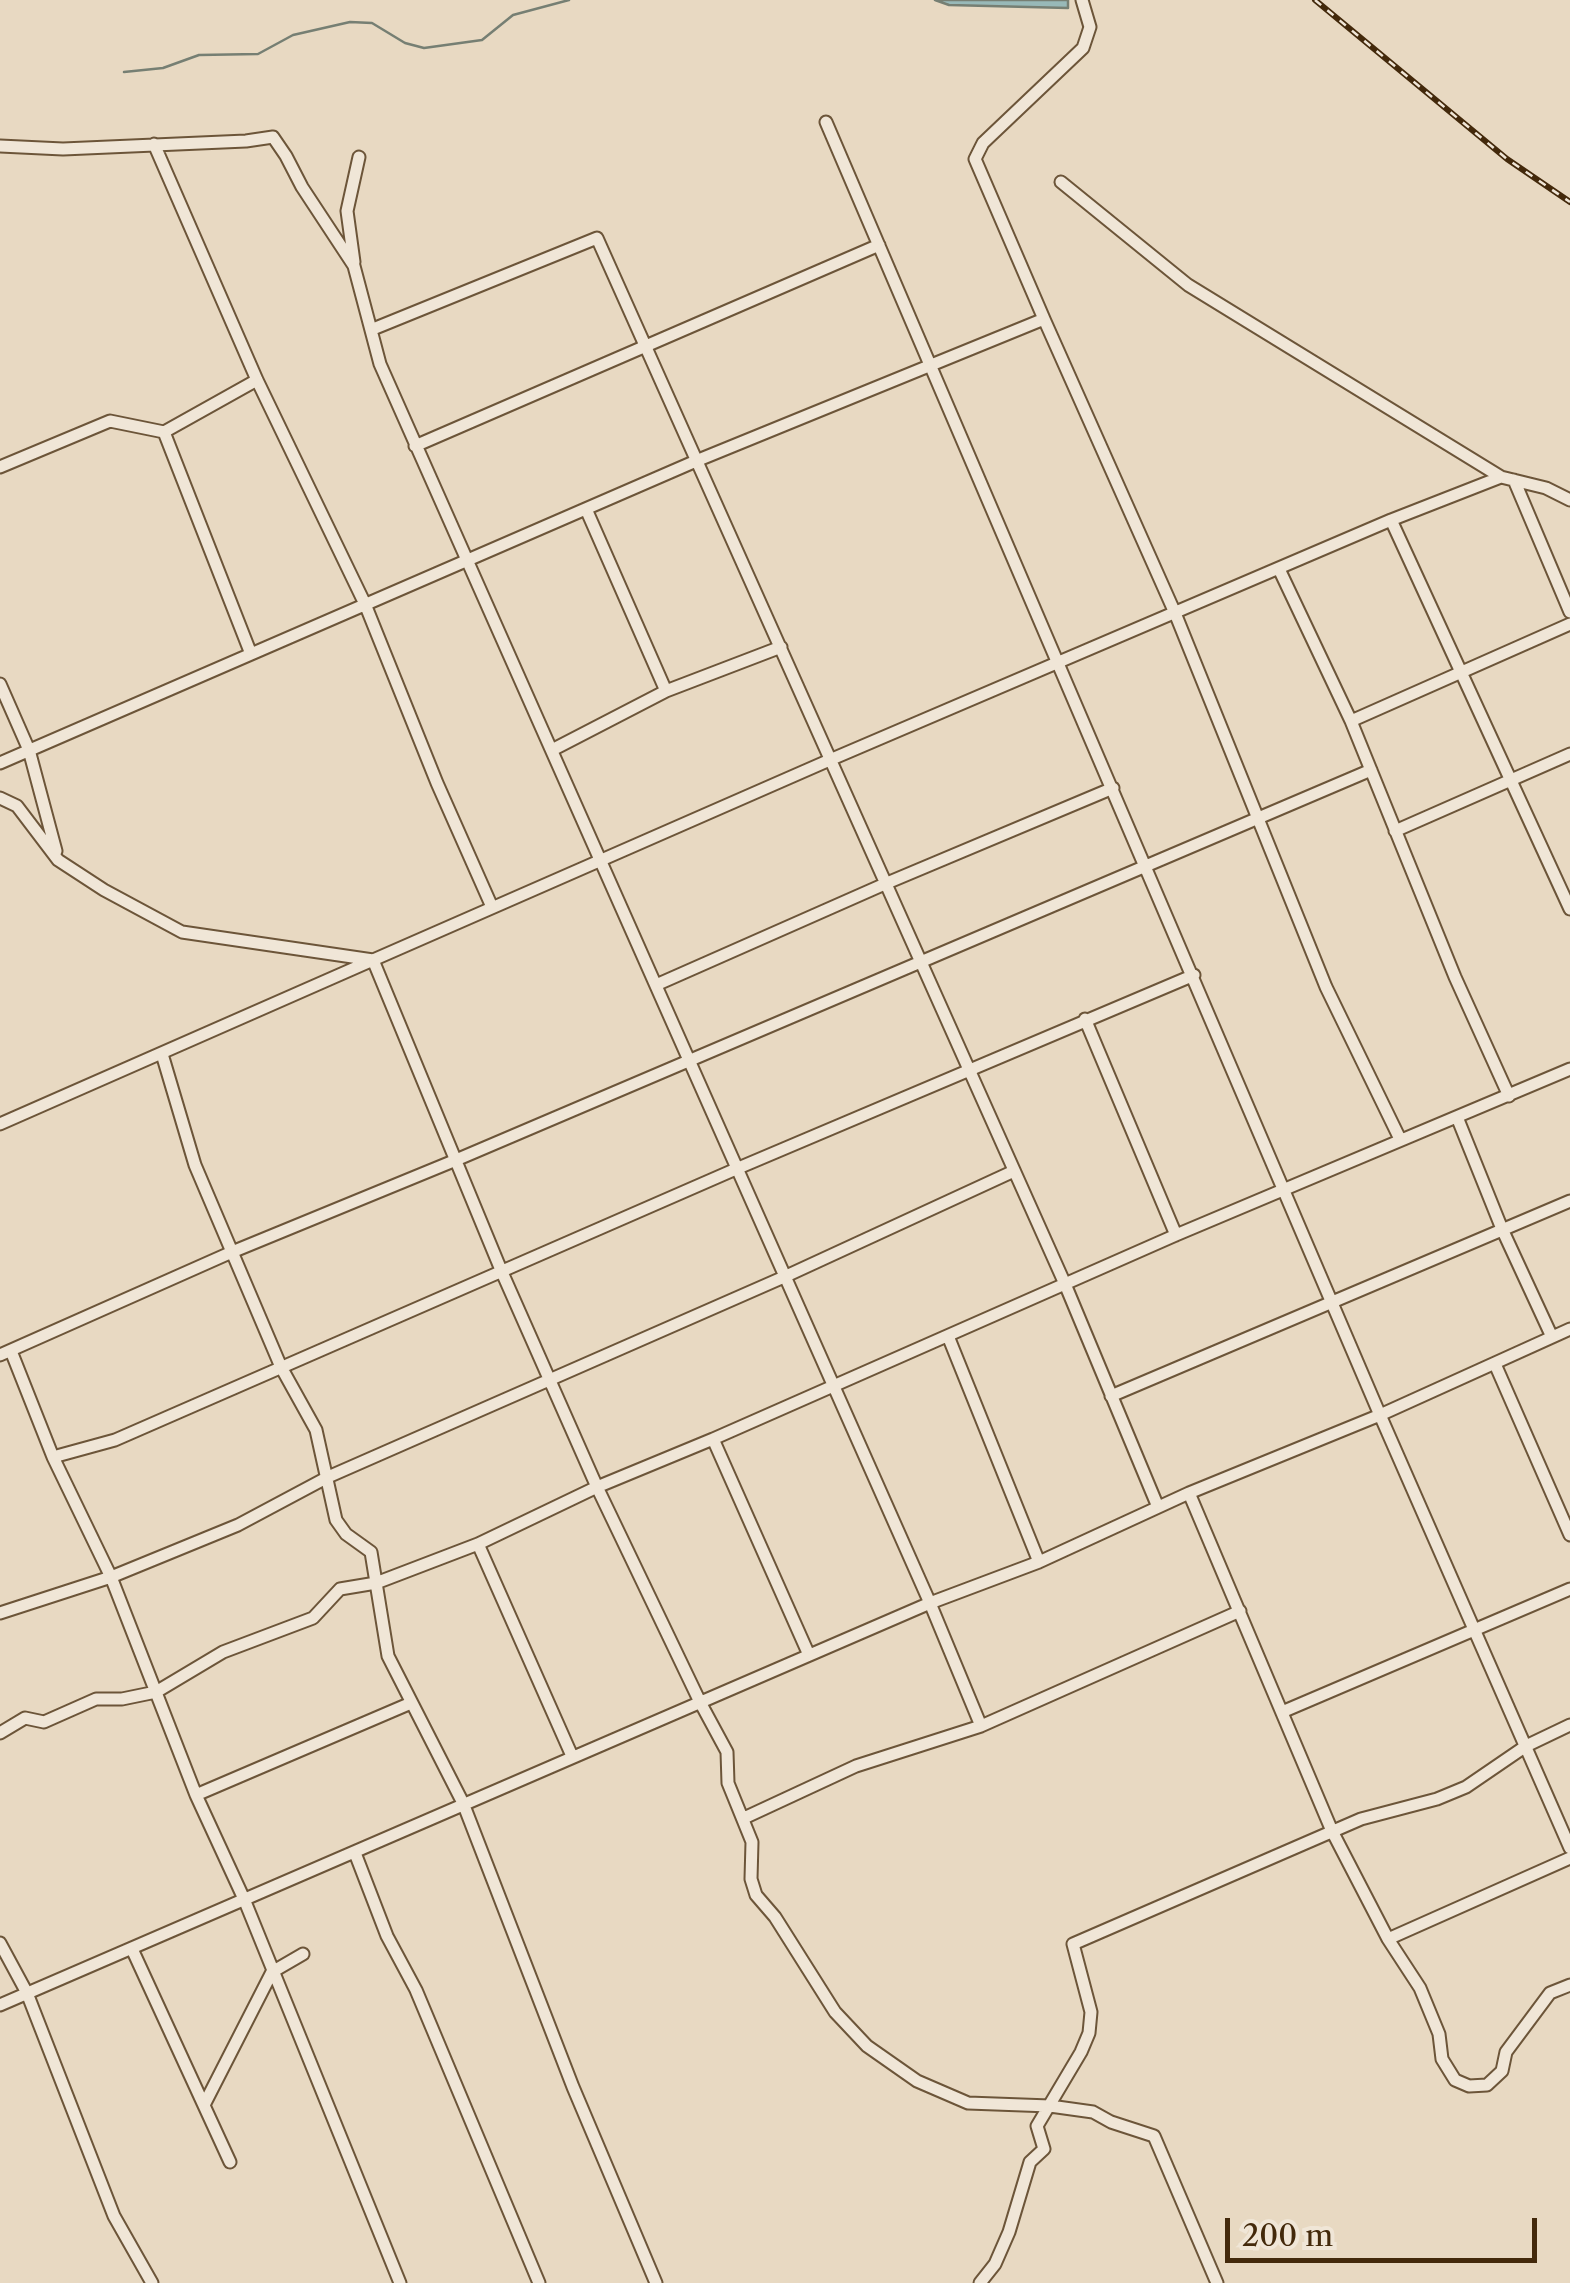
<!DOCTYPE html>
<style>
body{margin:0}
#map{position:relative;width:1570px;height:2283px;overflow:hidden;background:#e8d9c2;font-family:"Libre Caslon Text",serif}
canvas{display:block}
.scale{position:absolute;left:1225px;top:2218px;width:312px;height:45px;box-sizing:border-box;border:5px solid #43290b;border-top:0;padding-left:12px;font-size:30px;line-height:35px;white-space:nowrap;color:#43290b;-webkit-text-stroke:8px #f0e6d7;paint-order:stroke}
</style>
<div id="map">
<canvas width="1570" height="2283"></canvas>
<div class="scale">200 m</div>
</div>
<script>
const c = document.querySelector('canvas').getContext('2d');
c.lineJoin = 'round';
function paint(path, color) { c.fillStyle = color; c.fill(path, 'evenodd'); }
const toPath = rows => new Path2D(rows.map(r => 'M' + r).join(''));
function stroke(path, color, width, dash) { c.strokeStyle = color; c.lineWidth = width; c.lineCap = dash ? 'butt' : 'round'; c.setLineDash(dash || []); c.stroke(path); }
const water = toPath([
 [935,0,1068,0,1068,8,949,5,935,0]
]);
paint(water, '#98b9b8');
stroke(water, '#767f73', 2.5);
stroke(toPath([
 [124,72,163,68,199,55,258,54,293,35,350,22,372,23,405,43,424,48,482,40,513,15,569,0]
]), '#767f73', 2.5);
const street = toPath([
 [826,122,1380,1415,1570,1848],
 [154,144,257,380,365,604,437,783,492,907],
 [0,146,63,149,246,141,273,137,286,156,302,187,354,266,380,364,930,1603,981,1726],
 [1061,182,1188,285,1501,477],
 [354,262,347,211,359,157],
 [1044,319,1175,613,1326,987,1400,1139],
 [373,329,597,238,1065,1284,1158,1507],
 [164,432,257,380],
 [415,446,879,245],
 [0,467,110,421,164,432,251,654],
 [1514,480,1570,612],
 [586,509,666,691],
 [1391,520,1570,909],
 [1279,569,1351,721,1455,977,1509,1096],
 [0,684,29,750,56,851],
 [1351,721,1570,624],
 [552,750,666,691,781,647],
 [0,763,696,461,1044,319,975,159,983,143,1083,48,1090,27,1082,0],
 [0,798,17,806,58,860,104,890,182,932,373,960,832,759,1391,520,1501,477,1546,488,1570,500],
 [1395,831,1570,754],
 [656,985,887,883,1113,788],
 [1085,1019,1176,1235],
 [162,1054,195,1165,281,1367,316,1430,336,1520,346,1534,371,1552,388,1656,463,1803,573,2087,656,2283],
 [1457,1117,1502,1229,1552,1337],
 [0,1124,373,960,501,1270,597,1487,700,1702,727,1752,728,1783,752,1842,751,1879,756,1895,775,1917,835,2012,867,2046,917,2081,968,2103,1050,2106,1093,2112,1111,2122,1154,2136,1217,2283],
 [948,1336,1039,1562],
 [11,1351,53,1457,115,1440,736,1169,1194,975],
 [0,1355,232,1252,456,1160,1371,770],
 [1495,1364,1570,1535],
 [1111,1396,1570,1201],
 [713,1439,809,1655],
 [53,1457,111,1577,196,1795],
 [1189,1493,1332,1831,1388,1939,1420,1988,1439,2034,1442,2059,1455,2080,1469,2086,1487,2085,1502,2071,1506,2052,1550,1993,1570,1985],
 [478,1544,572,1756],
 [0,1613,111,1577,238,1525,328,1477,784,1277,1014,1171],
 [1282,1712,1570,1589],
 [0,1733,25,1718,44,1722,96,1699,122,1699,156,1692,223,1652,313,1618,340,1589,376,1583,478,1544,597,1487,713,1439,1176,1235,1570,1069],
 [744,1818,856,1766,981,1726,1240,1611],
 [355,1853,387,1936,416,1990,539,2283],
 [1388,1939,1570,1858],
 [0,1943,27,1993,114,2216,152,2283],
 [132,1949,230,2162],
 [0,2005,930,1603,1039,1562,1189,1493,1380,1415,1570,1329],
 [204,2105,272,1972,303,1954],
 [400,2283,244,1899,196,1795,411,1703],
 [980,2283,995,2264,1009,2232,1030,2162,1044,2149,1037,2126,1081,2052,1089,2033,1091,2012,1073,1944,1361,1819,1437,1799,1466,1787,1526,1746,1570,1725]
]);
stroke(street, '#6c5539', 15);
stroke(street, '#f0e6d7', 11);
const rail = toPath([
 [1315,0,1507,159,1570,202]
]);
stroke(rail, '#43290b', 6);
stroke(rail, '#f0e6d7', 2.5, [8]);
</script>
